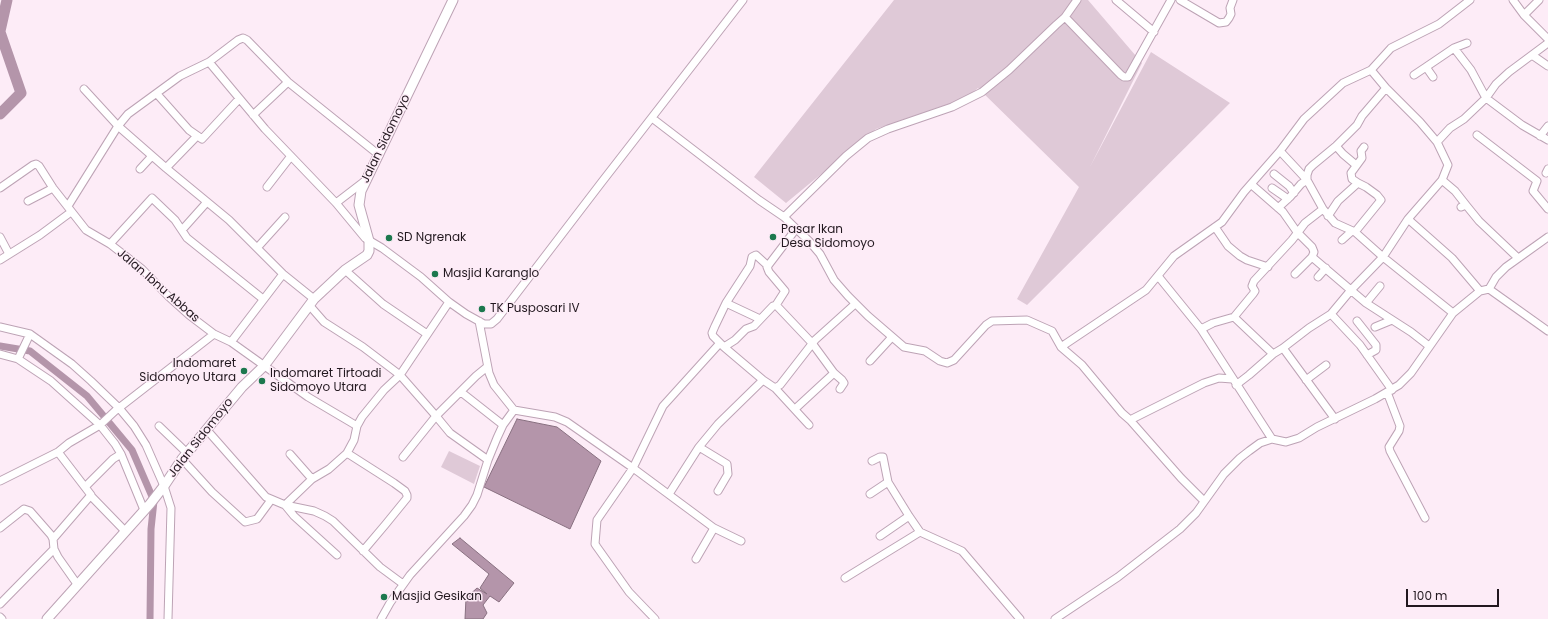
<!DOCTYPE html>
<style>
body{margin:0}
#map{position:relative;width:1548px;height:619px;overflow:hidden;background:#fdecf7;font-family:Poppins,sans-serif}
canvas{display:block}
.scale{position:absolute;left:1406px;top:589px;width:93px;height:18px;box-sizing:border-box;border:2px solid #22181f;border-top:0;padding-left:5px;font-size:12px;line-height:14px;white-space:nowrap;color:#22181f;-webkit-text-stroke:3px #fdecf7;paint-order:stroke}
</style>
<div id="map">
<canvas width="1548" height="619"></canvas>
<div class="scale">100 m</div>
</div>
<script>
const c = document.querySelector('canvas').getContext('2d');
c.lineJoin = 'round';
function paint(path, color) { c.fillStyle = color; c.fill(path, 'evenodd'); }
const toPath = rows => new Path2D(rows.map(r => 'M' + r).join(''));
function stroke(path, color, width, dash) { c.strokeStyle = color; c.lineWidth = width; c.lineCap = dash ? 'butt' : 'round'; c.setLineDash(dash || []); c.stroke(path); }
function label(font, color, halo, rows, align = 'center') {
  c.font = font + ' Poppins,sans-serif'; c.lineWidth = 3; c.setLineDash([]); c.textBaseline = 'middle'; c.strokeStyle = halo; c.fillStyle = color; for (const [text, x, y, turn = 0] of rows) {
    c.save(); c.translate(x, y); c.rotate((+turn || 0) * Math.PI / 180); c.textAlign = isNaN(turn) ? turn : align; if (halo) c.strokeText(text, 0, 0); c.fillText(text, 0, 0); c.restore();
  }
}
paint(toPath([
 [894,0,1088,0,1142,63,1090,167,1151,52,1230,103,1027,305,1017,299,1079,187,978,88,966,98,876,129,786,203,754,177],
 [449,451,480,466,474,484,441,467]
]), '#dfc9d7');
const water = toPath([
 [517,419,557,427,601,461,570,529,484,487,517,419],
 [460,538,514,583,499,602,490,596,483,605,487,613,483,619,465,619,466,598,477,588,487,594,480,588,489,574,452,544,460,538]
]);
paint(water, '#b495aa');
stroke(water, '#887080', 1);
stroke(toPath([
 [0,346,30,351,87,396,132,450,154,501,151,529,150,619]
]), '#b495aa', 7);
stroke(toPath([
 [0,31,7,0],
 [0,32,21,93,0,114]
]), '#b495aa', 11);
const minor = toPath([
 [1116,0,1154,32],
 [1180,0,1219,23,1226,22,1229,18,1231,14,1230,8,1233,0],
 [1513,0,1524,15,1548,39],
 [1524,15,1539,0],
 [1065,17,1121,75,1124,77,1128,77,1171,0],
 [1454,48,1467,43],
 [1532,55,1548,66],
 [209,62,265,129,336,203,365,238,382,248,421,277,449,302,466,314,484,324,491,324,497,319,601,183,743,0],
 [1414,75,1426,67],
 [1433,77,1426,67,1454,48,1471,70,1486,98,1496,84,1509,72,1548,43],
 [84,89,118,126,166,168,229,220,283,274,314,299],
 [157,94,189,130,202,139,239,99],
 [253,115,288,82],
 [652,118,759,200,784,217,809,241,820,254,834,280,848,296,868,316,904,347,925,351,940,361,947,363,954,360,986,325,992,321,1027,320,1052,331,1061,347,1082,365,1122,413,1130,420,1181,478,1204,501],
 [1477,135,1537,181,1533,191,1548,209],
 [1540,136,1548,126],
 [1437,142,1450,128,1464,119,1486,98,1522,125,1548,140],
 [1336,146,1343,154,1356,165],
 [1280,151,1307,180,1323,209,1335,223,1355,232,1383,257,1408,219,1442,180,1448,165,1437,142,1420,122,1386,88,1371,70,1391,48,1439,24,1470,0],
 [166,168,197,136],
 [140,169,152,156],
 [1546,173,1548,169],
 [1274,174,1289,186,1294,193],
 [1442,180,1455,191,1466,205,1461,207],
 [1358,183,1352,179,1351,173,1362,158,1361,151,1364,147],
 [1252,185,1283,212,1297,232,1312,247,1314,252,1312,257,1295,274],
 [267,187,291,156],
 [0,188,33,165,36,164,39,166,53,188,86,230,110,244,128,258,142,269,169,297,189,315,214,334,231,342,308,397,357,426],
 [1272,188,1288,199],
 [28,201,53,188],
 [336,203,366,180],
 [1466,205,1479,221,1518,258],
 [68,206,118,126,128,114,180,76,209,62,238,40,243,38,247,40,288,82,379,155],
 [1278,208,1290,197,1301,184,1307,180,1307,175,1309,169,1313,165,1336,146,1357,125,1362,116,1386,88],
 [1328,216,1338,201,1358,183,1366,187,1377,195,1381,200,1355,232],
 [784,217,846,156,868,138,888,129,952,107,982,92,1009,70,1056,25,1065,17,1077,0],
 [1408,219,1452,258,1480,291],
 [1215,227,1228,246,1240,256,1247,260,1268,267],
 [182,230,207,202],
 [0,237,9,254],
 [1342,240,1352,231],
 [110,244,152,198,175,220,187,238,263,299],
 [257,248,285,217],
 [1312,257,1366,303,1411,332,1429,346],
 [0,260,40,235,71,212],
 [768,266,756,255,752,257,750,266,726,303,715,326,712,333,713,336,724,347,763,380,775,388,809,425],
 [345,270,383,304,427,334],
 [1158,276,1201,329,1213,323,1234,317,1273,354],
 [1318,277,1326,268],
 [1489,289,1496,277,1506,267,1548,237],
 [726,303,760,319],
 [1366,303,1380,286],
 [776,305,785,291,769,272,767,267,796,229],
 [310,306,324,322,363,347,400,375,449,302],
 [1331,314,1360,345,1392,390],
 [1234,317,1253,294,1255,291,1252,286,1254,281,1292,240,1305,223,1323,209],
 [479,321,489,373,494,385,514,410,555,417,567,422,633,468,714,528,741,541],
 [1357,321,1376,345,1376,350,1367,355],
 [0,327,30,334,72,364,91,381,119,408,134,426,146,445,164,486,171,508,168,619],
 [1375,327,1392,320],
 [1201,329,1272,439],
 [231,342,283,274],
 [724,347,735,340,746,329,754,326,773,306,776,305,812,343,834,373,842,380,844,383,840,389],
 [1061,347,1146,290,1174,256,1222,222,1244,192,1280,151,1304,119,1343,83,1371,70],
 [1283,348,1335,419],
 [0,354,18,359,51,381,100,425,115,444,121,454,144,510],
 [18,359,30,334],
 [870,361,892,337],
 [1306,380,1326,365],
 [1236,385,1249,375,1273,354,1283,348,1309,328,1331,314,1351,290,1383,257,1453,313],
 [775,388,780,385,815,340,855,304],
 [461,392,503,425],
 [1387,392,1400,426,1399,431,1389,447,1390,451,1425,518],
 [795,409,834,373],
 [1130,420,1204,383,1219,378,1232,379],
 [159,426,187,453],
 [207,430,266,497,285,505,314,511,325,516,333,521,380,567,403,584],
 [699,447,727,464,728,474,718,491],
 [347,453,394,483,405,491,407,495,407,498,385,525,363,551],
 [290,454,312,479,285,505,294,516,337,555],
 [403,457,436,416,450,433,488,460],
 [182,459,212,492,245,522,257,519,271,500],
 [872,461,880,457,883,457,888,482,909,516,920,532,962,551,1020,619],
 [312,479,329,469,347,453,354,440,357,426,362,417,384,390,400,375,436,416,476,376,487,367],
 [0,481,58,452,69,443,100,425,115,411,214,334],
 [85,487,113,459,121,454],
 [669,494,699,447,718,424,763,380],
 [870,494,888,482],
 [91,496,125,531],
 [0,528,24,509,30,511,51,535,53,539,54,549,58,557,77,584],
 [880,536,909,516],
 [53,539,91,495,58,452],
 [696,559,714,528],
 [845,578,920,532],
 [0,604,54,549],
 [0,617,2,619],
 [381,619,390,603,410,575,464,516,472,505,477,495,488,460,497,438,503,425,514,410],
 [655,619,629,592,597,547,595,544,597,520,633,468,663,406,720,343],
 [1055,619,1118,577,1180,529,1196,513,1224,474,1240,458,1249,451,1260,443,1272,439,1286,442,1299,438,1317,427,1375,399,1399,385,1411,373,1453,313,1480,291,1489,289,1548,331]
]);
const secondary = toPath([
 [47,619,150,504,164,486,182,459,242,387,264,366,314,299,345,270,367,255,369,251,369,241,359,205,361,191,453,0]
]);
stroke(minor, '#bda3b5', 9);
stroke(secondary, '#bda3b5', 11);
stroke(minor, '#fff', 7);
stroke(secondary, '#fff', 9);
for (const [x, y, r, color] of [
 [773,237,4,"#1c784e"],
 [389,238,4,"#1c784e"],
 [435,274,4,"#1c784e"],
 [482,309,4,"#1c784e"],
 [244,371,4,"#1c784e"],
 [262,381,4,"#1c784e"],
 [384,597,4,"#1c784e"]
]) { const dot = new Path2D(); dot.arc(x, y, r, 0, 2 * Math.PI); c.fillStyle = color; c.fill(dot); stroke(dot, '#fdecf7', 1.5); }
label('12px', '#22181f', '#fdecf7', [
 ["Jalan Sidomoyo",386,139,-64],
 ["Jalan Ibnu Abbas",158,286,41],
 ["Jalan Sidomoyo",201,438,-52]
]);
label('12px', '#22181f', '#fdecf7', [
 ["Pasar Ikan",781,230],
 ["Desa Sidomoyo",781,244],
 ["SD Ngrenak",397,238],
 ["Masjid Karanglo",443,274],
 ["TK Pusposari IV",490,309],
 ["Indomaret",236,364,"right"],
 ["Sidomoyo Utara",236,378,"right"],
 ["Indomaret Tirtoadi",270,374],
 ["Sidomoyo Utara",270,388],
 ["Masjid Gesikan",392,597]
], 'left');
</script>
